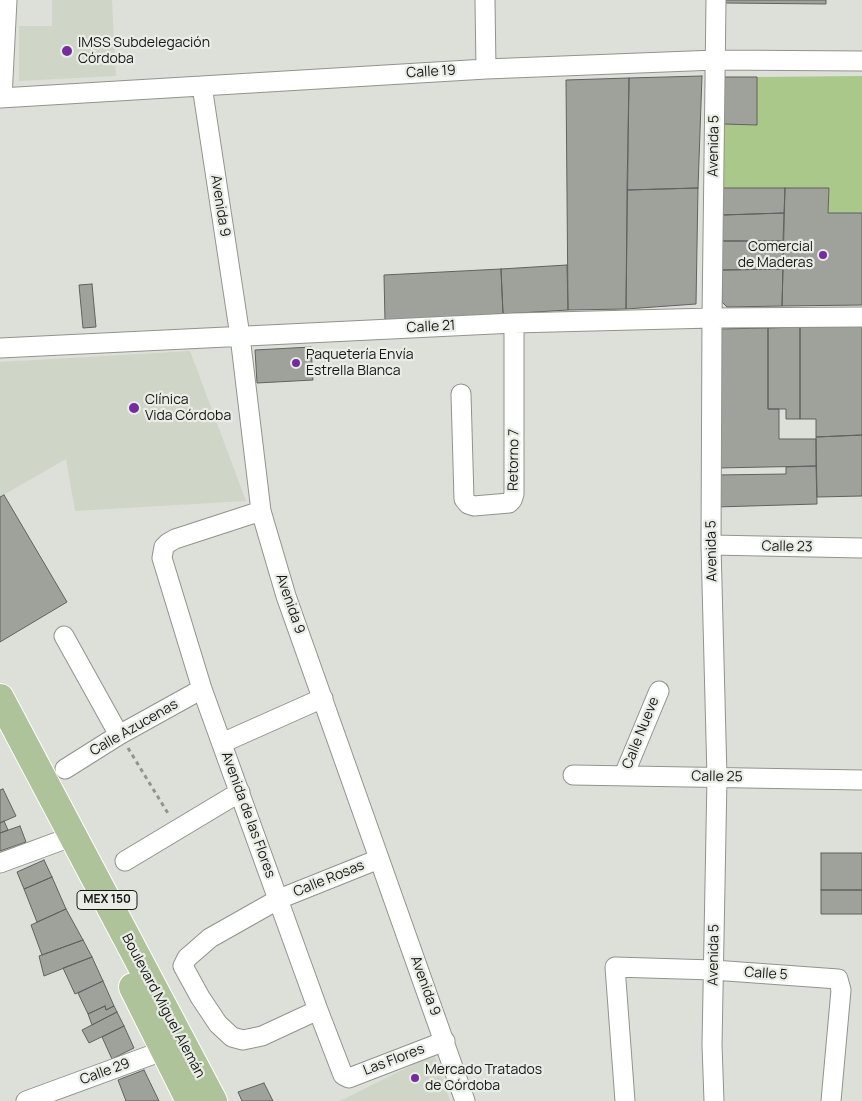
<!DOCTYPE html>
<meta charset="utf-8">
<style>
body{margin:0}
canvas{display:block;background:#dce0d8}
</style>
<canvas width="862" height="1101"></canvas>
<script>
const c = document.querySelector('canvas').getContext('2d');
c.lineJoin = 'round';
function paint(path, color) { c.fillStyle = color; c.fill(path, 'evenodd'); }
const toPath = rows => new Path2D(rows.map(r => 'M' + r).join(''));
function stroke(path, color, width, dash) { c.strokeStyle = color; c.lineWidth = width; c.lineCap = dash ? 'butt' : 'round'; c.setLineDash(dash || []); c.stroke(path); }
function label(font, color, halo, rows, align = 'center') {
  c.font = font + ' Manrope,sans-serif'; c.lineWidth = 4.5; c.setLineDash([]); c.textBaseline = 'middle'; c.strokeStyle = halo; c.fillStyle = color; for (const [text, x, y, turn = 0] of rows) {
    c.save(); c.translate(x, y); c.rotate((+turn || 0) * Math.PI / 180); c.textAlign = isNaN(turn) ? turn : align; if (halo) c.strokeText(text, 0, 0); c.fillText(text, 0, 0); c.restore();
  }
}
paint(toPath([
 [52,0,112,0,116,76,19,81,19,26,52,26],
 [190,351,246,501,75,511,66,459,0,497,0,362],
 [434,1054,450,1101,340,1101]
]), '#cfd6c8');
paint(toPath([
 [862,76,862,213,828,213,829,188,722,188,724,124,757,125,757,77]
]), '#a9c88a');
const building = toPath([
 [725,0,826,0,826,4,725,3,725,0],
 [702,76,698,188,627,190,629,78,702,76],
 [724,77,757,77,757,125,724,124,724,77],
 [629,78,626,309,568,310,566,80,629,78],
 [698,188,696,304,626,309,627,190,698,188],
 [722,188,785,188,784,213,722,215,722,188],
 [785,188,829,188,828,213,862,213,862,305,782,306,785,188],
 [784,213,783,241,721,241,722,215,784,213],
 [721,241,783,241,783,269,722,270,721,241],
 [567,265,568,310,503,314,501,269,567,265],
 [501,269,503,314,385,321,384,275,501,269],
 [783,269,782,306,727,307,722,302,722,270,783,269],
 [92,284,96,327,83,328,79,285,92,284],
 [862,326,862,435,816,437,816,419,800,419,800,327,862,326],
 [800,327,800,419,786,419,786,409,768,409,768,328,800,327],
 [768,328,768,409,779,409,779,439,816,439,816,466,717,468,719,329,768,328],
 [311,347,313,380,257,383,255,350,311,347],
 [862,435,862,496,817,497,816,437,862,435],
 [816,466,817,504,716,507,717,475,786,474,786,467,816,466],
 [4,495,67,602,0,642,0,497,4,495],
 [3,789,16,816,0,823,0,790,3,789],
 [4,821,8,830,0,833,0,823,4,821],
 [20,826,26,842,0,851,0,833,20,826],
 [821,853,862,853,862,890,821,890,821,853],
 [44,860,52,877,24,889,17,872,44,860],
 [52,877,66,909,37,922,24,889,52,877],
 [821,890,862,890,862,914,821,914,821,890],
 [66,909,83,940,42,955,31,925,66,909],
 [83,940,92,957,44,976,39,956,83,940],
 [92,957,103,981,75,994,63,968,92,957],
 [103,981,114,1006,106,1010,105,1006,88,1014,78,993,103,981],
 [105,1006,106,1010,114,1006,117,1012,92,1025,88,1014,105,1006],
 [117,1012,124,1026,89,1043,82,1030,117,1012],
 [124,1026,134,1048,112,1059,102,1037,124,1026],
 [144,1070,159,1101,126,1101,118,1080,144,1070],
 [264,1083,273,1101,242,1101,238,1092,264,1083]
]);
paint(building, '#9ea29b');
stroke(building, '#60635d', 1);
const street = toPath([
 [485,0,486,69],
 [202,86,240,336,261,511,286,596,465,1101],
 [0,98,486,69,716,60,862,61],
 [2,98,7,0],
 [0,348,514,323,712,318,862,317],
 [461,394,464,499,468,504,474,506,509,503,512,500,514,494,514,323],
 [261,511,175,539,168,543,164,547,162,558,202,689,318,1010,343,1075,349,1078,445,1041],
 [711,545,862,548],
 [64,636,119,735],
 [222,743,323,698],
 [65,769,119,735,202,689],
 [573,775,862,780],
 [624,775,659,691],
 [125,861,240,792],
 [0,863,60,841],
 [318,1010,262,1036,243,1040,232,1037,218,1024,200,997,183,966,187,958,210,938,279,899,379,859],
 [26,1101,176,1046],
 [625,1101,615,967,713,970,838,979,841,990,831,1101],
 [714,1101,712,1045,717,777,711,545,712,318,716,0]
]);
const primary = toPath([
 [0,698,213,1101],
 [133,987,190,1101]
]);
stroke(street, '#91948d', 21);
stroke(primary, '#fff', 30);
stroke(toPath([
 [128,748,169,815]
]), '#91948e', 3, [4, 4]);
stroke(street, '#fff', 19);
stroke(primary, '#afc39a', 28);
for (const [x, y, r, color] of [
 [67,51,6,"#752c9f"],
 [823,255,5,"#752c9f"],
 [296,363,5,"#752c9f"],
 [134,408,6,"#752c9f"],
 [415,1078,5,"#752c9f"]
]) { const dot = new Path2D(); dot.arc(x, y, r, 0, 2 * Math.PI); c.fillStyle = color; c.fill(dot); stroke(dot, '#e9ede6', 2); }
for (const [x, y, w] of [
 [107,900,60]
]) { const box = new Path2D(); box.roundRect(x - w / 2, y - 9.5, w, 19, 4); c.fillStyle = '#e9ede6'; c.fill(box); stroke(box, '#161815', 1); }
label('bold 12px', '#161815', null, [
 ["MEX 150",107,900]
]);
label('14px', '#161815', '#e9ede6', [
 ["IMSS Subdelegación",78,43],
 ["Córdoba",78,59],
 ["Comercial",813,247,"right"],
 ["de Maderas",813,263,"right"],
 ["Paquetería Envía",306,355],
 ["Estrella Blanca",306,371],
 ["Clínica",145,400],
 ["Vida Córdoba",145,416],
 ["Mercado Tratados",425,1070],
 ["de Córdoba",425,1086]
], 'left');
label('14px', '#161815', '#e9ede6', [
 ["Calle 19",431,72,-3],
 ["Avenida 5",714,146,-89],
 ["Avenida 9",220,206,81],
 ["Calle 21",431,327,-3],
 ["Retorno 7",514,460,-89],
 ["Calle 23",787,547,1],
 ["Avenida 5",712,551,-91],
 ["Avenida 9",290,604,71],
 ["Calle Azucenas",134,728,-30],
 ["Calle Nueve",641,733,-68],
 ["Calle 25",717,777,1],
 ["Avenida de las Flores",248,815,70],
 ["Calle Rosas",329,879,-22],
 ["Avenida 5",714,955,-89],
 ["Calle 5",766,974,4],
 ["Avenida 9",425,986,70],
 ["Boulevard Miguel Alemán",163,1006,62],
 ["Las Flores",394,1060,-21],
 ["Calle 29",105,1072,-20]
]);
</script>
